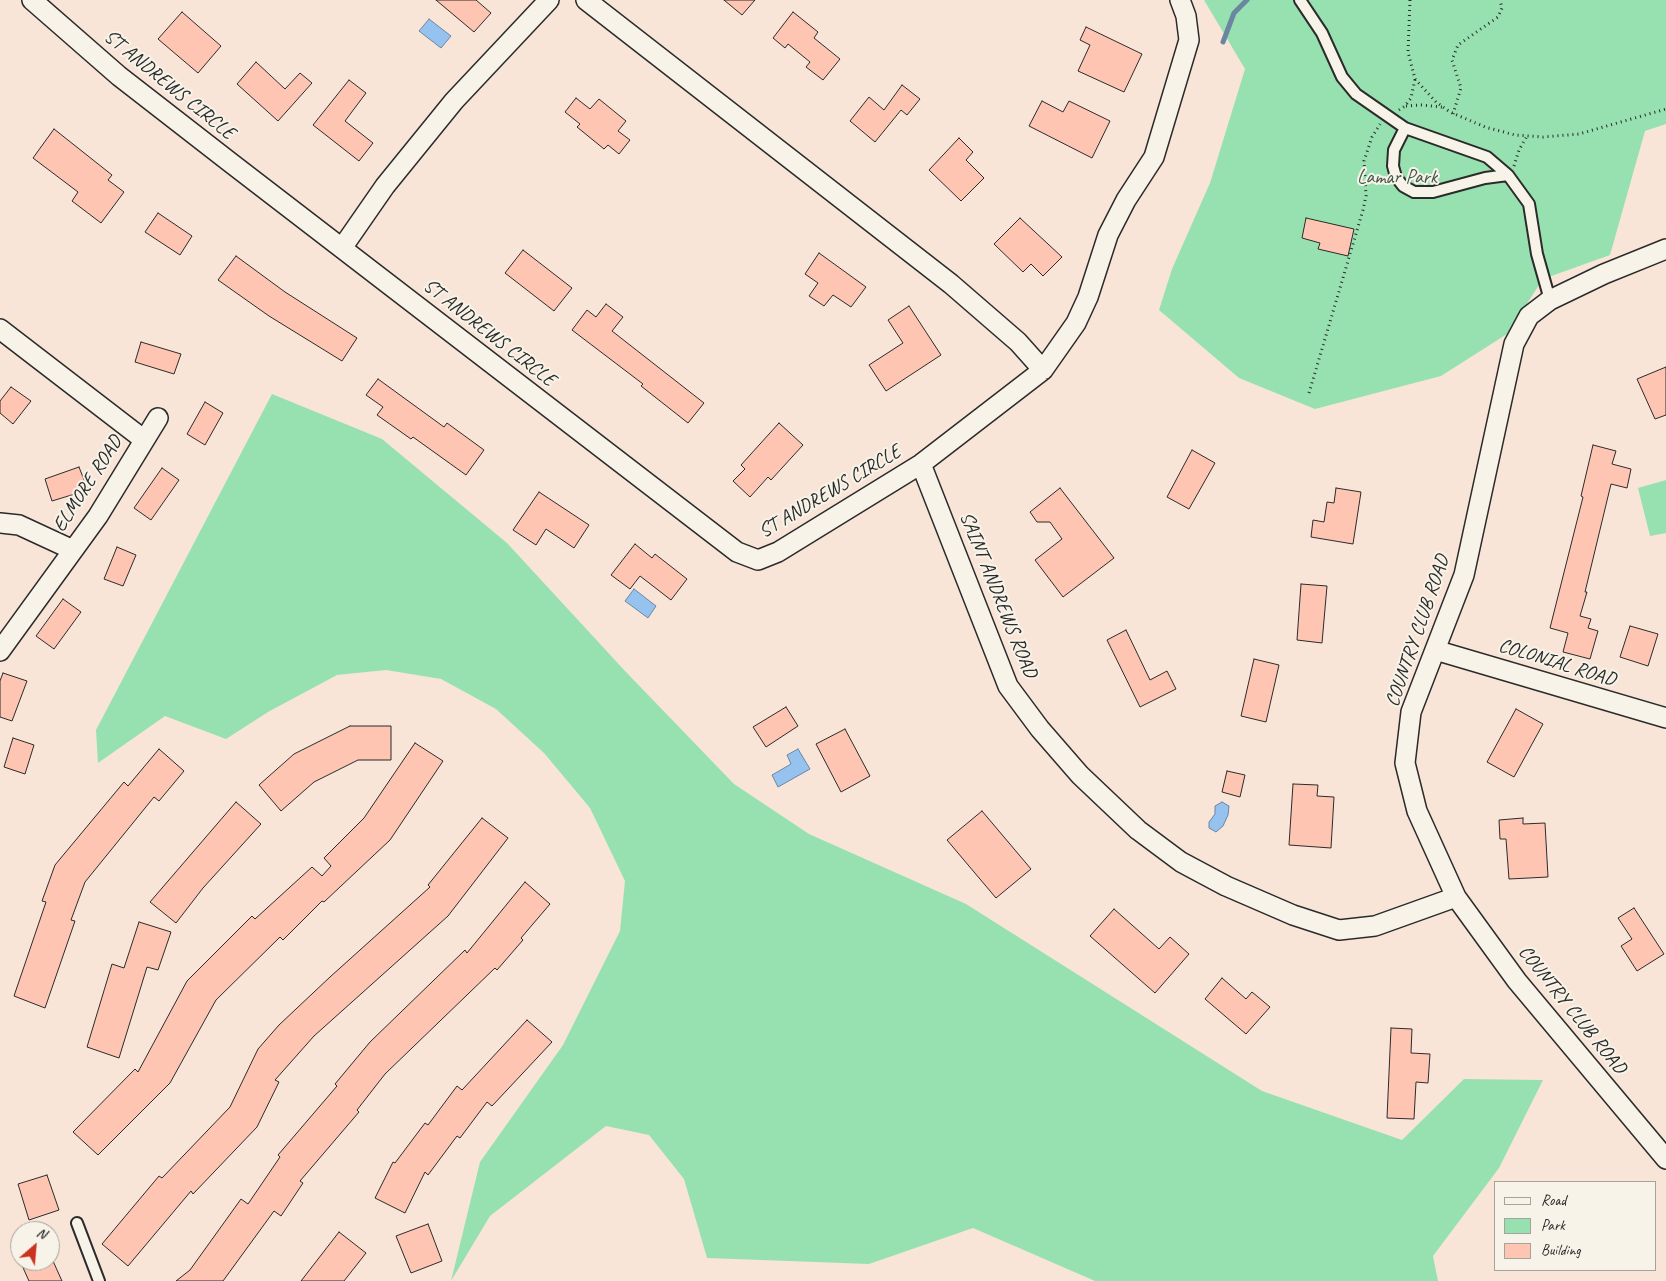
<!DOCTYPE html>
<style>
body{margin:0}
#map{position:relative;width:1666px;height:1281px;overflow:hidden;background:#f9e5d8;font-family:Caveat,sans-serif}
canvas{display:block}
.legend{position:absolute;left:1494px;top:1181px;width:162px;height:90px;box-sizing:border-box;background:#f7f3e8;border:1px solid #a5a39c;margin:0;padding:6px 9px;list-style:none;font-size:15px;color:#2b2b2b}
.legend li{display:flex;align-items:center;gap:10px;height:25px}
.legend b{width:25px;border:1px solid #a5a39c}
.north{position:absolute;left:10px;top:1221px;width:50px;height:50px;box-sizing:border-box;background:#f7f3e8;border:1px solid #a5a39c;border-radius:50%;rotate:27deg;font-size:14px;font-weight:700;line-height:20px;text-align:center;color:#2b2b2b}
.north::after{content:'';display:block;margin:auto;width:18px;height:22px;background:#c8321e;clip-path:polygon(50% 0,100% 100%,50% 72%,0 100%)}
</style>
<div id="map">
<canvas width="1666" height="1281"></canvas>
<ul class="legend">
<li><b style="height:6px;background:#f7f3e8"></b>Road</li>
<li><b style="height:14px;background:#97e1b0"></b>Park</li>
<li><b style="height:14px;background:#fdc5b2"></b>Building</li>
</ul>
<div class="north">N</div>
</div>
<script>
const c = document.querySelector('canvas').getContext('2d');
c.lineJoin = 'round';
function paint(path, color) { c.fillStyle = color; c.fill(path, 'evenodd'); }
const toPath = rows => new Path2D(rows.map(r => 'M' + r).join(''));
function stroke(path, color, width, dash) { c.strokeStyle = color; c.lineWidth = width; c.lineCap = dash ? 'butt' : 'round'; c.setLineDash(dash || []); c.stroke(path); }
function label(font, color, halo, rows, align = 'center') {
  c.font = font + ' Caveat,sans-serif'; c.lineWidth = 4; c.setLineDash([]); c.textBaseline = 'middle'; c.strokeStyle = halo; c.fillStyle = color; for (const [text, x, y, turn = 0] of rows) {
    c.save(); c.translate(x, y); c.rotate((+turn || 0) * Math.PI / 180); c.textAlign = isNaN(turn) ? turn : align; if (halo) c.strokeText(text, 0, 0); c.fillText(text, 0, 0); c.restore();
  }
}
paint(toPath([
 [1204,0,1666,0,1666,124,1645,131,1610,255,1543,279,1507,334,1441,376,1315,409,1239,378,1159,310,1172,269,1210,183,1245,69],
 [272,394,382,439,507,543,625,671,734,784,809,834,966,904,1262,1091,1402,1140,1464,1079,1543,1080,1499,1168,1433,1256,1438,1281,1095,1281,973,1228,869,1264,707,1258,684,1179,649,1135,606,1126,490,1216,451,1281,480,1162,563,1045,620,931,625,881,590,808,544,753,496,709,441,679,386,670,337,675,268,712,226,739,165,716,98,763,96,730],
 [1666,480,1666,533,1650,536,1638,488]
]), '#97e1b0');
const water = toPath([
 [429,19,451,36,441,48,419,31,429,19],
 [634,589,656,606,648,618,625,601,634,589],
 [798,749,810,769,778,787,772,775,791,764,787,755,798,749],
 [1222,802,1229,806,1228,815,1223,826,1216,832,1209,828,1209,822,1215,814,1215,806,1222,802]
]);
paint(water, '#96c2ef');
stroke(water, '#6b86a1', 1);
stroke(toPath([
 [1223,42,1234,13,1247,0]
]), '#6b86a1', 5);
const building = toPath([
 [436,0,476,0,491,13,474,32,436,0],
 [724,0,755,0,742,15,724,0],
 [182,12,221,46,198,73,158,39,182,12],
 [793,12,818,32,814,38,840,59,823,80,806,67,810,62,788,44,785,48,773,38,793,12],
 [1086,27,1142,54,1124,92,1078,71,1090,45,1080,40,1086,27],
 [256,62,285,89,300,73,312,83,278,121,237,84,256,62],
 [349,80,366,93,345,121,373,143,359,161,313,125,349,80],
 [902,85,920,99,907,115,901,110,875,142,850,121,869,97,884,110,902,85],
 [576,98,590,109,599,99,626,121,618,131,630,140,619,154,608,145,604,149,577,127,580,124,565,112,576,98],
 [1042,101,1063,112,1069,101,1110,121,1092,158,1029,126,1042,101],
 [54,129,112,175,108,180,124,192,101,223,72,201,78,192,33,158,54,129],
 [959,138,973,152,966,160,984,178,961,201,929,170,959,138],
 [158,213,192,236,180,255,145,232,158,213],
 [1020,218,1062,257,1043,276,1031,264,1023,272,994,244,1020,218],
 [1306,218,1354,229,1348,256,1318,249,1320,243,1302,238,1306,218],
 [523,250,572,288,554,311,505,273,523,250],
 [819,253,866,287,851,307,833,295,824,306,809,296,818,283,805,274,819,253],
 [236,256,285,292,357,338,342,361,269,316,218,280,236,256],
 [606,304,623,317,612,331,704,403,688,423,641,386,643,384,572,330,587,310,596,317,606,304],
 [909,306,941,355,886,391,869,365,903,343,888,320,909,306],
 [141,342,181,354,174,374,135,362,141,342],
 [1666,367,1666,415,1655,419,1637,379,1666,367],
 [378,379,444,427,447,423,484,450,466,475,413,437,411,439,377,415,383,407,366,395,378,379],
 [11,387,31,401,13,424,0,413,0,401,11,387],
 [205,402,223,413,205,445,187,434,205,402],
 [779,423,803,445,771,480,768,477,750,497,733,481,745,469,741,465,779,423],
 [1593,445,1616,451,1612,464,1631,469,1627,488,1611,484,1585,592,1587,592,1580,616,1591,619,1588,628,1598,631,1590,659,1563,652,1568,633,1550,628,1583,497,1581,496,1593,445],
 [1192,450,1215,463,1189,509,1167,497,1192,450],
 [79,467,88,490,52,501,45,479,79,467],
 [162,468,179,480,151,520,134,508,162,468],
 [1060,488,1114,558,1063,597,1035,560,1062,539,1050,522,1037,522,1030,512,1060,488],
 [1336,488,1361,492,1353,544,1311,537,1313,520,1324,522,1327,502,1334,503,1336,488],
 [539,492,589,525,574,548,546,529,536,545,513,530,539,492],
 [635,544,652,558,655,554,687,579,671,600,640,576,630,589,611,575,635,544],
 [117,547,136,555,123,586,104,579,117,547],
 [1301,584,1327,586,1322,643,1297,640,1301,584],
 [63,599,81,612,54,649,36,636,63,599],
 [1630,626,1658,634,1648,666,1620,657,1630,626],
 [1126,630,1150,680,1167,671,1176,689,1140,707,1107,640,1126,630],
 [1254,659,1279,665,1266,722,1241,716,1254,659],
 [3,673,27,681,12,721,0,717,0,681,3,673],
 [786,707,798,726,766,747,753,727,786,707],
 [1516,709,1543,724,1514,777,1487,762,1516,709],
 [350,726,391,726,391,760,358,760,314,782,281,811,259,785,294,754,350,726],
 [845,729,870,776,841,792,816,744,845,729],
 [13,738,34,745,25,774,4,767,13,738],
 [415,743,443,761,390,840,324,902,322,901,283,940,280,937,216,1000,170,1083,98,1155,73,1132,135,1069,138,1072,187,981,252,916,255,919,312,867,322,876,331,866,324,858,364,818,415,743],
 [159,749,184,771,159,801,154,797,85,882,71,920,75,921,45,1008,14,996,46,902,42,901,55,865,124,782,128,786,159,749],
 [1227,771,1245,775,1240,797,1222,792,1227,771],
 [1293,784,1318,785,1317,796,1334,797,1331,848,1289,845,1293,784],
 [236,802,261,824,203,888,176,923,150,902,236,802],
 [982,811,1031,869,996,898,947,840,982,811],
 [482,818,508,838,448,916,314,1036,275,1080,279,1082,257,1127,193,1194,191,1191,128,1266,102,1244,159,1176,162,1178,230,1107,258,1049,279,1025,330,977,430,887,428,885,482,818],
 [1523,818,1523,824,1545,823,1548,877,1509,879,1506,839,1500,839,1499,820,1523,818],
 [525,882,550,904,521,938,523,940,497,970,495,968,385,1074,357,1110,359,1112,300,1181,303,1183,281,1216,274,1211,223,1281,176,1281,190,1270,241,1199,248,1204,280,1157,278,1155,337,1086,335,1084,370,1042,465,950,467,953,525,882],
 [1634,908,1664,954,1637,971,1621,946,1632,939,1618,918,1634,908],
 [1114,909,1159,949,1170,937,1189,954,1155,993,1090,936,1114,909],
 [139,922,171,932,158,970,147,967,119,1058,87,1047,112,964,124,968,139,922],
 [1222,978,1246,999,1252,992,1270,1007,1246,1034,1205,999,1222,978],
 [527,1020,552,1042,492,1106,487,1102,460,1138,457,1136,428,1175,425,1172,405,1213,375,1198,393,1162,395,1163,425,1123,428,1125,457,1086,462,1090,527,1020],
 [1391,1028,1412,1029,1411,1053,1430,1054,1428,1083,1416,1082,1414,1119,1387,1118,1391,1028],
 [47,1175,59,1210,29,1220,18,1184,47,1175],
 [428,1224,442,1261,411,1273,396,1236,428,1224],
 [339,1232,366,1253,344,1281,301,1281,339,1232],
 [20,1261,53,1261,62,1281,29,1281,20,1261]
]);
paint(building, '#fdc5b2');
stroke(building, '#2b2b2b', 1);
const service = toPath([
 [1300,0,1322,33,1342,77,1356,94,1405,128,1487,157,1508,175,1529,204,1537,254,1550,300],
 [1405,128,1394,150,1393,166,1396,177,1403,186,1414,192,1433,192,1485,178,1508,175],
 [77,1223,99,1281]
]);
const minor = toPath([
 [32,0,119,76,231,163,737,552,758,560,778,552,921,464,1043,370,1018,342,951,284,586,0],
 [342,248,385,186,454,101,549,0],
 [1666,249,1604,274,1550,300,1529,316,1514,344,1464,575,1411,712,1405,763,1417,811,1456,897,1517,981,1666,1159],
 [0,329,143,439],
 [1043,370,1076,323,1088,297,1108,235,1126,200,1154,157,1189,40,1186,16,1180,0],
 [921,464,1008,686,1040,729,1080,775,1138,830,1181,862,1226,886,1293,915,1339,930,1375,926,1456,897],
 [0,523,19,525,73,550],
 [1435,650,1666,718],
 [0,651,98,516,158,418]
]);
stroke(service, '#2b2b2b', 14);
stroke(minor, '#2b2b2b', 22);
stroke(toPath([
 [1410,0,1408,52,1415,79,1436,102,1450,112,1485,127,1515,135,1543,137,1579,134,1666,109],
 [1406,106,1421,105,1442,107],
 [1399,110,1405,106,1411,98,1415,79],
 [1453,114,1461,88,1452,60,1458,45,1498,17,1502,8,1500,0],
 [1514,166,1519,150,1527,136],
 [1309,393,1363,210,1366,196,1364,161,1372,137,1380,124]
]), '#2b2b2b', 3, [1, 4]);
stroke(service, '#f7f3e8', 10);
stroke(minor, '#f7f3e8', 19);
label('20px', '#2b2b2b', '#f7f3e8', [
 ["ST ANDREWS CIRCLE",169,85,39],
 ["ST ANDREWS CIRCLE",489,333,38],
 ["ELMORE ROAD",88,484,-57],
 ["ST ANDREWS CIRCLE",830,492,-31],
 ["SAINT ANDREWS ROAD",998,595,68],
 ["COUNTRY CLUB ROAD",1418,631,-71],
 ["COLONIAL ROAD",1557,663,17],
 ["COUNTRY CLUB ROAD",1572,1010,51]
]);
label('20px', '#46584c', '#f7f3e8', [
 ["Lamar Park",1397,178]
]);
</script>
